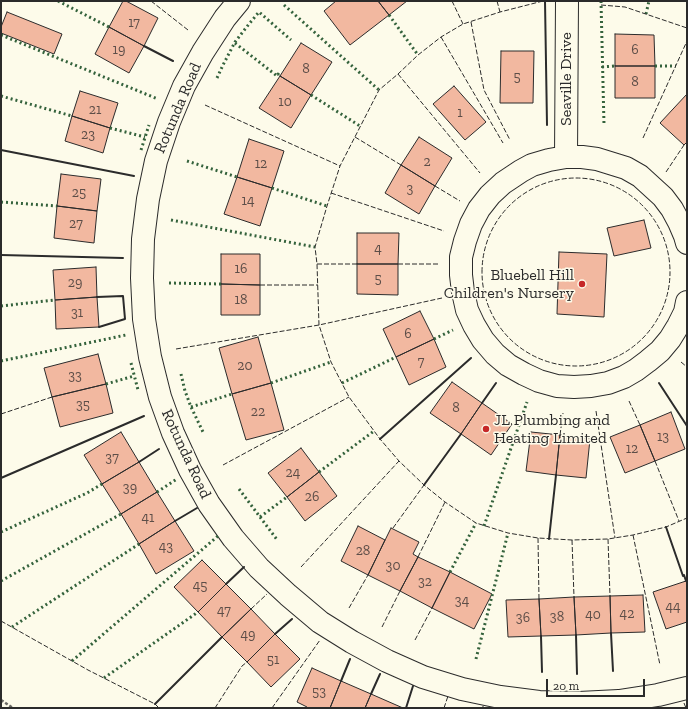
<!DOCTYPE html>
<style>
body{margin:0}
#map{position:relative;width:688px;height:709px;overflow:hidden;background:#fdfbea;font-family:"Zilla Slab",serif}
canvas{display:block}
.frame{position:absolute;inset:0;border:2px solid #2b2b2b;pointer-events:none}
.scale{position:absolute;left:546px;top:679px;width:99px;height:18px;box-sizing:border-box;border:2px solid #2b2b2b;border-top:0;padding-left:5px;font-size:12px;line-height:14px;white-space:nowrap;color:#2b2b2b;-webkit-text-stroke:3px #fdfbea;paint-order:stroke}
</style>
<div id="map">
<canvas width="688" height="709"></canvas>
<div class="frame"></div>
<div class="scale">20 m</div>
</div>
<script>
const c = document.querySelector('canvas').getContext('2d');
c.lineJoin = 'round';
function paint(path, color) { c.fillStyle = color; c.fill(path, 'evenodd'); }
const toPath = rows => new Path2D(rows.map(r => 'M' + r).join(''));
function stroke(path, color, width, dash) { c.strokeStyle = color; c.lineWidth = width; c.lineCap = dash ? 'butt' : 'round'; c.setLineDash(dash || []); c.stroke(path); }
function label(font, color, halo, rows, align = 'center') {
  c.font = font + ' "Zilla Slab",serif'; c.lineWidth = 3; c.setLineDash([]); c.textBaseline = 'middle'; c.strokeStyle = halo; c.fillStyle = color; for (const [text, x, y, turn = 0] of rows) {
    c.save(); c.translate(x, y); c.rotate((+turn || 0) * Math.PI / 180); c.textAlign = isNaN(turn) ? turn : align; if (halo) c.strokeText(text, 0, 0); c.fillText(text, 0, 0); c.restore();
  }
}
const building = toPath([
 [123,1,126,1,158,18,144,46,109,27,123,1],
 [336,1,378,1,389,15,350,45,324,11,336,1],
 [378,1,407,1,389,15,378,1],
 [7,12,62,34,54,54,1,33,1,27,7,12],
 [109,27,144,46,129,73,95,54,109,27],
 [615,34,654,35,655,66,615,66,615,34],
 [301,43,332,62,311,95,280,76,301,43],
 [501,51,534,51,533,103,500,103,501,51],
 [615,66,655,66,655,98,615,98,615,66],
 [280,76,311,95,291,128,259,108,280,76],
 [454,86,486,122,465,140,433,104,454,86],
 [80,91,118,103,110,128,72,116,80,91],
 [687,94,687,142,684,145,660,123,687,94],
 [72,116,110,128,103,153,65,141,72,116],
 [419,137,452,158,435,186,401,165,419,137],
 [249,139,284,151,272,188,237,177,249,139],
 [401,165,435,186,419,214,385,193,401,165],
 [61,174,101,179,97,211,57,206,61,174],
 [237,177,272,188,260,226,224,214,237,177],
 [57,206,97,211,94,243,54,238,57,206],
 [644,220,651,248,614,256,607,228,644,220],
 [357,233,399,233,398,264,357,264,357,233],
 [559,252,607,254,604,317,557,314,559,252],
 [221,254,260,254,260,285,221,284,221,254],
 [357,264,398,264,398,295,357,294,357,264],
 [96,267,97,297,55,300,53,270,96,267],
 [221,284,260,285,260,315,221,315,221,284],
 [97,297,99,327,56,329,55,300,97,297],
 [420,311,434,339,396,357,383,329,420,311],
 [258,337,271,383,232,394,219,348,258,337],
 [434,339,446,367,409,385,396,357,434,339],
 [98,354,106,384,52,397,44,368,98,354],
 [452,382,482,403,461,434,430,413,452,382],
 [271,383,284,430,246,440,232,394,271,383],
 [106,384,113,413,60,427,52,397,106,384],
 [482,403,512,424,491,455,461,434,482,403],
 [671,412,685,449,655,461,640,425,671,412],
 [640,425,655,461,625,473,610,437,640,425],
 [121,432,139,462,102,484,84,455,121,432],
 [531,432,560,435,556,475,526,471,531,432],
 [560,435,590,439,586,478,556,475,560,435],
 [301,448,319,472,287,497,268,473,301,448],
 [139,462,157,492,121,514,102,484,139,462],
 [319,472,337,496,305,521,287,497,319,472],
 [157,492,175,521,139,544,121,514,157,492],
 [175,521,194,551,156,574,139,544,175,521],
 [358,526,385,540,368,575,341,561,358,526],
 [391,528,419,542,413,554,418,557,400,591,368,575,391,528],
 [418,557,450,572,432,608,400,591,418,557],
 [202,560,226,584,198,612,174,587,202,560],
 [450,572,492,594,474,629,432,608,450,572],
 [686,581,687,583,687,622,666,629,653,592,686,581],
 [226,584,251,609,222,637,198,612,226,584],
 [643,595,645,632,611,633,610,596,643,595],
 [610,596,611,633,576,635,574,597,610,596],
 [574,597,576,635,541,636,539,599,574,597],
 [539,599,541,636,508,637,506,600,539,599],
 [251,609,275,634,247,662,222,637,251,609],
 [275,634,300,659,271,687,247,662,275,634],
 [312,668,341,681,330,708,307,708,307,707,297,702,312,668],
 [341,681,371,694,365,708,330,708,341,681],
 [371,694,403,708,365,708,371,694]
]);
paint(building, '#f2b8a0');
stroke(building, '#2b2b2b', 1);
const minor = toPath([
 [239,1,225,18,203,52,184,86,169,122,156,161,148,199,143,239,142,278,144,319,150,357,160,397,173,433,190,470,209,504,233,538,259,568,288,595,320,622,352,642,387,661,423,677,462,689,500,697,539,702,579,703,619,701,658,695,687,688],
 [566,157,567,1],
 [687,243,685,236,679,222,672,209,663,197,640,176,626,168,597,159,582,157,566,157,549,160,532,165,521,171,503,183,490,195,479,209,471,224,465,241,461,257,461,275,463,292,467,310,474,325,483,340,495,354,508,365,524,374,539,381,557,386,574,387,591,386,608,383,624,377,636,370,648,361,660,351,670,339,678,326,685,312,687,302]
]);
stroke(minor, '#2b2b2b', 24);
stroke(toPath([
 [1,700,13,708]
]), '#6a6964', 2.5, [3, 2]);
stroke(minor, '#fdfbea', 22);
stroke(toPath([
 [58,1,109,27],
 [601,1,604,125],
 [284,5,379,90],
 [646,14,649,1],
 [389,15,418,55],
 [1,35,158,99],
 [235,43,277,76,278,74,280,76],
 [655,66,676,66],
 [602,67,615,66],
 [217,78,223,65,235,42,249,24,259,12,291,40],
 [311,95,360,126],
 [1,96,72,116],
 [110,128,145,137],
 [141,150,149,125],
 [187,161,237,177],
 [272,188,327,206],
 [1,202,57,206],
 [171,220,315,247],
 [169,283,221,284],
 [1,306,55,300],
 [434,339,453,330],
 [1,361,126,335],
 [131,363,138,390],
 [181,374,185,391,191,407,203,432],
 [271,383,331,362],
 [342,383,396,357],
 [106,384,134,376],
 [191,407,232,394],
 [319,472,374,431],
 [239,489,278,541],
 [157,492,177,479],
 [260,517,287,497],
 [484,526,527,402],
 [1,532,87,493,102,484],
 [450,572,476,523],
 [1,581,121,514],
 [12,627,139,544],
 [476,659,508,533],
 [72,661,218,536],
 [104,678,198,612]
]), '#34623c', 3, [2, 3]);
stroke(toPath([
 [151,1,188,30],
 [452,1,463,24],
 [497,1,500,12],
 [543,1,500,12,463,24,441,37,418,55,398,74,379,90,340,166,327,206,315,247,317,264,319,325,331,362,349,397,380,439,399,461,424,485,445,502,476,523,508,533,538,538,572,540,608,539,633,535,666,527,687,518],
 [601,5,625,7,687,28],
 [471,22,484,90,510,140],
 [441,37,503,143],
 [398,74,480,173],
 [205,105,340,166],
 [355,137,401,165],
 [643,138,687,41],
 [666,172,684,145],
 '482 272a94 94 0 1 1 188 0a94 94 0 1 1-188 0Z',
 [435,186,460,201],
 [331,193,444,231],
 [317,264,357,264],
 [398,264,439,264],
 [260,285,318,285],
 [176,349,319,325,442,298],
 [681,362,687,367],
 [629,401,640,425],
 [596,411,615,538],
 [1,414,52,397],
 [560,435,563,413],
 [655,461,679,521],
 [223,465,349,397],
 [393,528,424,485],
 [633,535,660,665],
 [538,538,539,599],
 [608,539,610,596],
 [572,540,574,597],
 [418,557,445,502],
 [301,567,399,461],
 [349,608,368,575],
 [251,609,267,594],
 [1,621,88,670,155,704,159,708],
 [382,627,400,591],
 [415,640,432,608],
 [684,703,686,708],
 [215,708,242,666,247,662],
 [272,708,320,640],
 [444,708,448,696],
 [483,708,483,706]
]), '#2b2b2b', 1, [5, 2]);
stroke(toPath([
 [545,1,547,125],
 [144,46,173,61],
 [1,150,134,176],
 [1,255,123,258],
 [97,297,123,296,125,319,99,327],
 [659,383,687,426],
 [482,403,496,383],
 [380,439,471,358],
 [139,462,159,449],
 [1,478,144,416],
 [424,485,461,434],
 [175,521,197,508],
 [666,527,683,576,684,575,686,581],
 [549,539,556,475],
 [226,584,244,567],
 [611,633,613,671],
 [275,634,292,619],
 [576,635,577,674],
 [541,636,542,672],
 [341,681,350,659],
 [371,694,380,674],
 [155,704,222,637],
 [406,708,413,686]
]), '#2b2b2b', 2);
for (const [x, y, r, color] of [
 [582,284,4,"#c62828"],
 [486,429,4,"#c62828"]
]) { const dot = new Path2D(); dot.arc(x, y, r, 0, 2 * Math.PI); c.fillStyle = color; c.fill(dot); stroke(dot, '#fdfbea', 1.5); }
label('14px', '#5d4e48', null, [
 ["17",134,23],
 ["19",119,50],
 ["6",635,50],
 ["8",306,69],
 ["5",517,77],
 ["8",635,82],
 ["10",285,102],
 ["21",95,110],
 ["1",460,113],
 ["23",88,135],
 ["2",427,162],
 ["12",261,164],
 ["3",410,189],
 ["25",79,193],
 ["14",248,201],
 ["27",76,224],
 ["4",378,249],
 ["16",241,269],
 ["5",378,279],
 ["29",75,283],
 ["18",241,300],
 ["31",77,313],
 ["6",408,334],
 ["7",421,362],
 ["20",245,366],
 ["33",75,376],
 ["35",83,405],
 ["8",456,408],
 ["22",258,412],
 ["13",663,437],
 ["12",632,449],
 ["37",112,458],
 ["24",293,473],
 ["39",130,488],
 ["26",312,497],
 ["41",148,518],
 ["43",166,547],
 ["28",363,551],
 ["30",393,566],
 ["32",425,582],
 ["45",200,586],
 ["34",462,601],
 ["44",673,607],
 ["47",224,611],
 ["42",627,614],
 ["40",593,615],
 ["38",557,617],
 ["36",523,618],
 ["49",248,635],
 ["51",273,660],
 ["53",319,692]
]);
label('16px', '#2b2b2b', '#fdfbea', [
 ["Seaville Drive",566,79,-90],
 ["Rotunda Road",178,108,-67],
 ["Rotunda Road",186,454,65]
]);
label('16px', '#2b2b2b', '#fdfbea', [
 ["Bluebell Hill",574,275],
 ["Children's Nursery",574,293],
 ["JL Plumbing and",494,420,"left"],
 ["Heating Limited",494,438,"left"]
], 'right');
</script>
